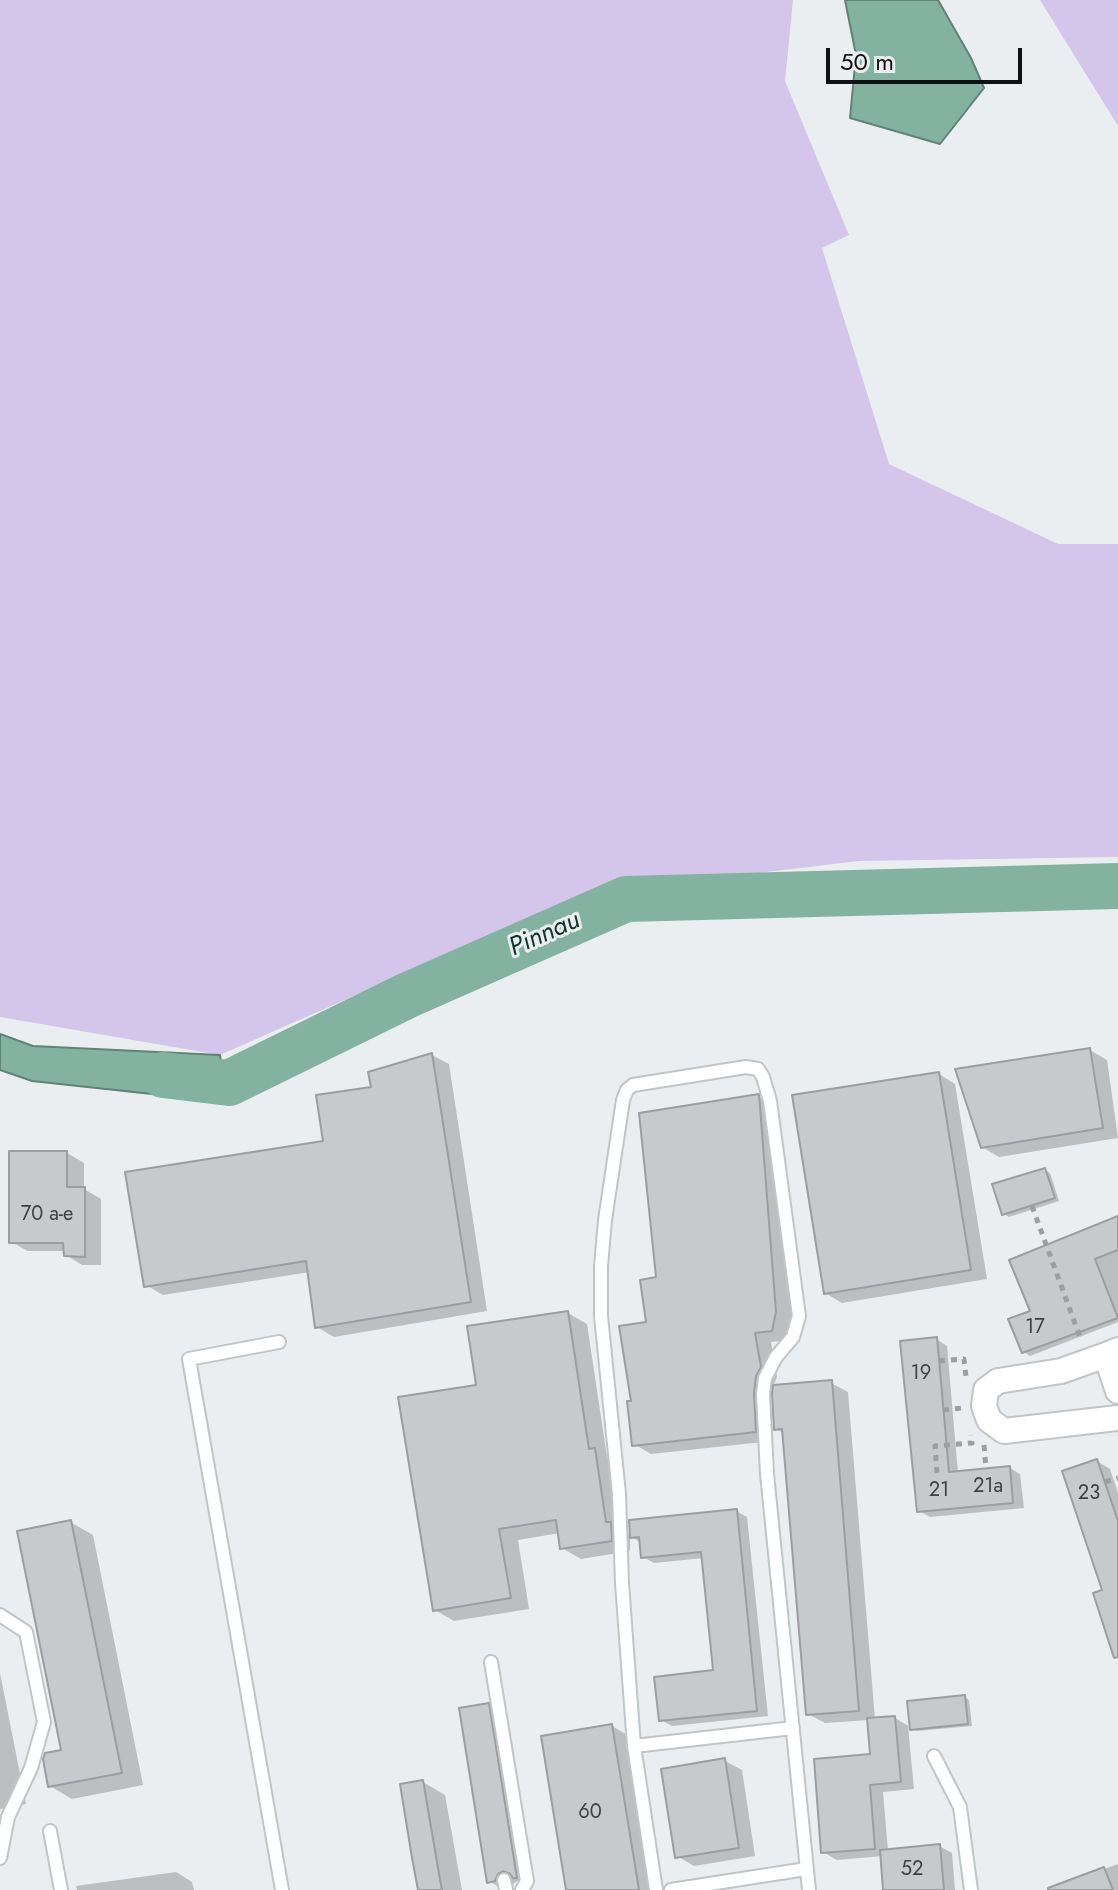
<!DOCTYPE html>
<style>
body{margin:0}
#map{position:relative;width:1118px;height:1890px;overflow:hidden;background:#ebeef1;font-family:Jost,sans-serif}
canvas{display:block}
.scale{position:absolute;left:826px;top:48px;width:196px;height:36px;box-sizing:border-box;border:4px solid #101112;border-top:0;padding-left:10px;font-size:24px;line-height:28px;white-space:nowrap;color:#101112;-webkit-text-stroke:6px #ebeef1;paint-order:stroke}
</style>
<div id="map">
<canvas width="1118" height="1890"></canvas>
<div class="scale">50 m</div>
</div>
<script>
const c = document.querySelector('canvas').getContext('2d');
c.lineJoin = 'round';
function paint(path, color) { c.fillStyle = color; c.fill(path, 'evenodd'); }
const toPath = rows => new Path2D(rows.map(r => 'M' + r).join(''));
function stroke(path, color, width, dash) { c.strokeStyle = color; c.lineWidth = width; c.lineCap = dash ? 'butt' : 'round'; c.setLineDash(dash || []); c.stroke(path); }
function label(font, color, halo, rows, align = 'center') {
  c.font = font + ' Jost,sans-serif'; c.lineWidth = 6; c.setLineDash([]); c.textBaseline = 'middle'; c.strokeStyle = halo; c.fillStyle = color; for (const [text, x, y, turn = 0] of rows) {
    c.save(); c.translate(x, y); c.rotate((+turn || 0) * Math.PI / 180); c.textAlign = isNaN(turn) ? turn : align; if (halo) c.strokeText(text, 0, 0); c.fillText(text, 0, 0); c.restore();
  }
}
paint(toPath([
 [0,0,793,0,785,81,849,235,822,248,889,464,1058,544,1118,544,1118,857,859,861,657,885,435,960,220,1055,0,1017],
 [1040,0,1118,0,1118,126]
]), '#d4c6ea');
const water = toPath([
 [845,0,938,0,971,58,984,88,940,144,850,118,856,55,845,0],
 [0,1034,33,1046,220,1055,226,1102,32,1081,0,1070,0,1034]
]);
paint(water, '#84b2a1');
stroke(water, '#618276', 2);
paint(toPath([
 [1090,1050,1107,1060,1118,1138,999,1157,982,1147],
 [432,1055,449,1064,487,1311,334,1337,317,1327,310,1272,163,1295,146,1285,325,1142,374,1089],
 [939,1074,955,1084,987,1279,842,1303,825,1293],
 [758,1096,775,1106,792,1323,789,1340,771,1342,777,1377,772,1388,831,1383,848,1392,875,1719,895,1718,912,1728,965,1697,969,1700,972,1726,917,1731,908,1726,914,1789,883,1792,888,1851,939,1846,952,1853,955,1890,885,1890,883,1856,837,1860,823,1852,873,1756,869,1720,825,1723,808,1714,785,1434,776,1429,774,1393,772,1393,770,1404,772,1441,651,1454,634,1444,633,1402,658,1279],
 [67,1153,84,1163,84,1189,101,1199,101,1265,82,1265,66,1255,65,1251,28,1251,11,1242],
 [1045,1170,1050,1173,1059,1201,1009,1217,1004,1214],
 [1118,1218,1118,1322,1030,1356,1024,1352,1032,1312],
 [568,1313,587,1324,607,1457,613,1461,625,1532,631,1536,736,1511,747,1517,768,1716,672,1726,661,1720,716,1672,704,1558,654,1563,643,1557,642,1543,630,1536,630,1551,581,1559,562,1548,560,1533,518,1540,529,1609,454,1621,435,1610,478,1386],
 [936,1339,947,1346,958,1473,1010,1468,1020,1474,1024,1508,930,1517,919,1511],
 [1097,1461,1110,1469,1118,1493,1118,1636,1104,1591],
 [70,1522,93,1535,143,1785,72,1799,50,1786,63,1751],
 [0,1673,26,1804,0,1809],
 [488,1705,505,1715,533,1887,520,1880,514,1883,512,1890,504,1890,489,1881],
 [612,1726,629,1736,654,1890,568,1890],
 [725,1761,742,1770,755,1856,694,1866,677,1856],
 [423,1782,445,1795,462,1890,420,1890],
 [1118,1864,1118,1890,1091,1890,1085,1876],
 [176,1872,192,1882,194,1890,77,1890,76,1886]
]), '#0003');
stroke(toPath([
 [163,1075,229,1083,406,996,626,899,1118,886]
]), '#84b2a1', 46);
const building = toPath([
 [1090,1048,1103,1128,981,1148,955,1069,1090,1048],
 [432,1053,471,1302,315,1328,306,1261,144,1287,125,1172,323,1141,316,1095,371,1087,368,1072,432,1053],
 [939,1072,971,1270,824,1294,792,1095,939,1072],
 [759,1094,776,1312,772,1331,755,1333,761,1367,756,1376,754,1393,756,1432,632,1446,627,1401,631,1401,619,1326,646,1322,640,1280,656,1277,639,1113,759,1094],
 [9,1151,67,1151,67,1187,85,1187,85,1257,64,1256,63,1243,9,1243,9,1151],
 [1045,1168,1055,1198,1002,1215,992,1184,1045,1168],
 [1118,1216,1118,1250,1095,1259,1118,1318,1022,1353,1008,1319,1030,1311,1009,1260,1118,1216],
 [568,1311,589,1449,595,1448,606,1522,611,1522,612,1541,560,1549,556,1520,499,1529,511,1598,433,1611,398,1397,476,1385,467,1326,568,1311],
 [937,1337,949,1472,1010,1466,1013,1503,917,1512,900,1341,937,1337],
 [832,1380,859,1711,806,1715,782,1429,774,1430,772,1394,773,1385,832,1380],
 [1097,1459,1118,1521,1118,1657,1114,1658,1093,1593,1102,1590,1062,1471,1097,1459],
 [737,1509,757,1711,659,1721,654,1677,713,1670,701,1552,641,1558,639,1537,630,1538,629,1520,737,1509],
 [71,1520,122,1773,48,1787,43,1759,45,1753,61,1750,17,1531,71,1520],
 [965,1695,968,1724,910,1730,907,1701,965,1695],
 [489,1703,517,1878,513,1878,510,1874,503,1871,498,1874,495,1881,487,1883,459,1708,489,1703],
 [895,1716,901,1782,870,1785,875,1849,821,1853,814,1759,870,1754,867,1718,895,1716],
 [612,1724,639,1890,566,1890,541,1736,612,1724],
 [725,1758,739,1848,675,1858,661,1769,725,1758],
 [423,1780,439,1874,442,1890,418,1890,412,1858,400,1784,423,1780],
 [940,1844,944,1890,883,1890,880,1850,940,1844],
 [1104,1867,1113,1890,1048,1890,1048,1888,1104,1867]
]);
paint(building, '#c8c9cd');
stroke(building, '#9c9da0', 2);
const lane = toPath([
 [279,1342,189,1359,282,1890],
 [0,1615,26,1632,44,1722,31,1768,8,1817,0,1858],
 [491,1662,527,1881,522,1890],
 [634,1746,793,1728],
 [934,1756,960,1807,971,1890],
 [50,1831,61,1890],
 [504,1880,506,1890],
 [656,1890,634,1746,622,1583,619,1494,601,1316,601,1266,605,1220,623,1100,627,1090,633,1085,746,1067,758,1069,763,1077,770,1101,799,1316,793,1337,776,1357,765,1378,763,1394,767,1474,809,1890],
 [671,1890,806,1869]
]);
const street = toPath([
 [1118,1350,1106,1355,1118,1391],
 [1106,1355,1061,1371,998,1381,986,1390,984,1406,989,1420,1004,1431,1118,1418]
]);
stroke(lane, '#c1c5c7', 16);
stroke(street, '#c1c5c7', 28);
stroke(toPath([
 [1032,1206,1081,1340],
 [939,1361,964,1359,966,1377],
 [943,1410,962,1408],
 [984,1445,986,1468],
 [937,1473,935,1446,972,1443,971,1435],
 [1105,1482,1118,1478]
]), '#9c9ea0', 5, [6, 6]);
stroke(lane, '#fff', 12);
stroke(street, '#fff', 24);
label('20px', '#3e3f41', null, [
 ["70 a-e",47,1215],
 ["17",1035,1328],
 ["19",921,1374],
 ["21a",988,1487],
 ["21",939,1491],
 ["23",1089,1494],
 ["60",590,1813],
 ["52",912,1870]
]);
label('italic 26px', '#0e372b', '#ebeef1', [
 ["Pinnau",545,935,-24]
]);
</script>
